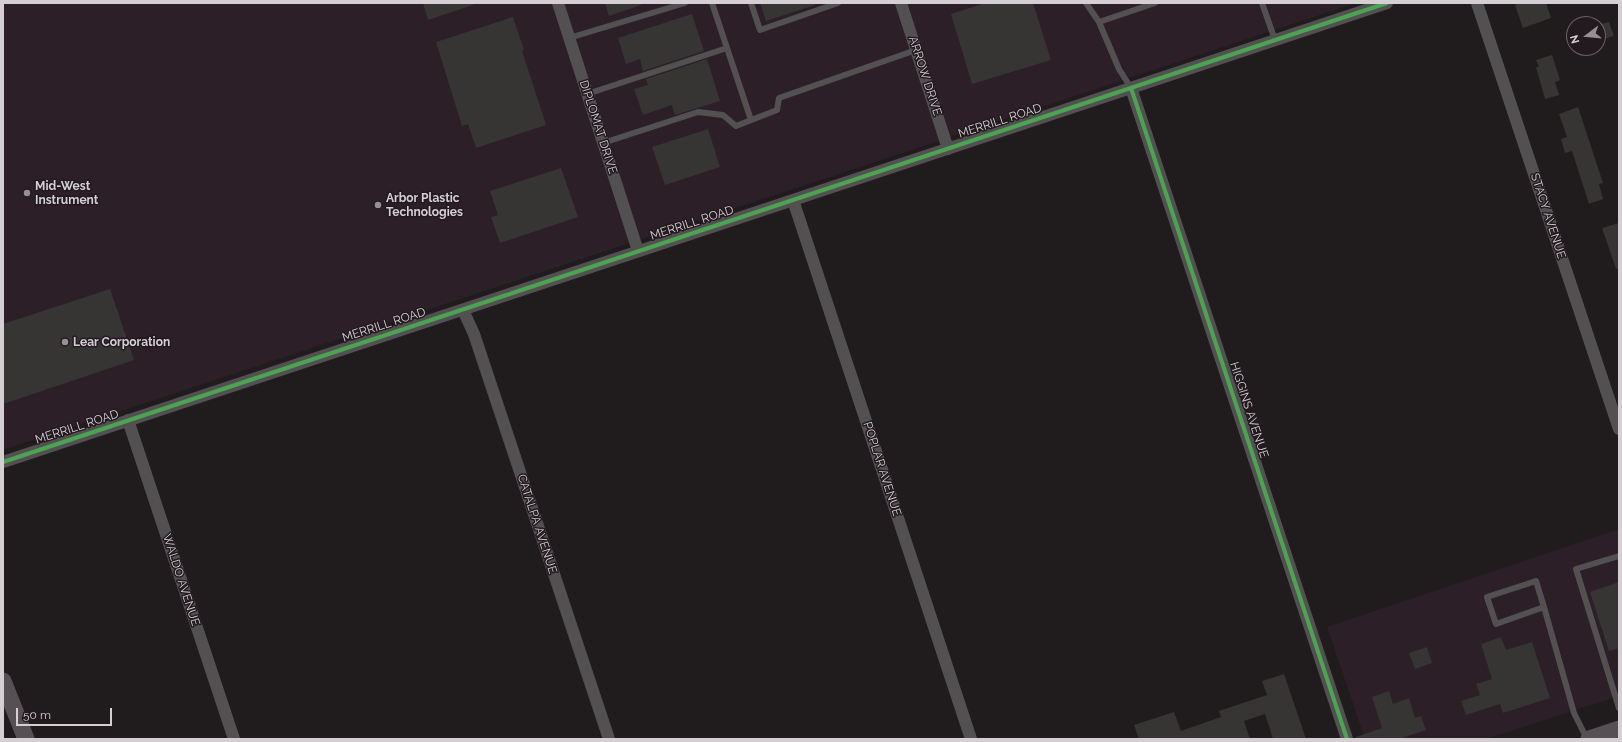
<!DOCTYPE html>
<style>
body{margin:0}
#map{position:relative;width:1622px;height:742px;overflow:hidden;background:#201c1e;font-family:Raleway,sans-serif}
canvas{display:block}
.frame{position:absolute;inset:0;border:4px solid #d5cfd3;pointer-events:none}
.north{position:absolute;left:1566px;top:16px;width:40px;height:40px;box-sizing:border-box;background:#221a1f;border:1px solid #6a6267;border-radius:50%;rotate:254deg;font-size:11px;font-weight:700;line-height:16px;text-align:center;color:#d5cfd3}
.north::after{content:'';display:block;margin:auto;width:14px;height:18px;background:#969094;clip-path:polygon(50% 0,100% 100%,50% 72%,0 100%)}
.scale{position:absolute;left:16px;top:708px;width:96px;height:18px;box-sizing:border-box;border:2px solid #d5cfd3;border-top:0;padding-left:5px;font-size:12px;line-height:14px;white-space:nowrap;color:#d5cfd3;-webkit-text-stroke:3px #221a1f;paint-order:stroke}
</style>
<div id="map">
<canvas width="1622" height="742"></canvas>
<div class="frame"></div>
<div class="north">N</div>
<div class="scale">50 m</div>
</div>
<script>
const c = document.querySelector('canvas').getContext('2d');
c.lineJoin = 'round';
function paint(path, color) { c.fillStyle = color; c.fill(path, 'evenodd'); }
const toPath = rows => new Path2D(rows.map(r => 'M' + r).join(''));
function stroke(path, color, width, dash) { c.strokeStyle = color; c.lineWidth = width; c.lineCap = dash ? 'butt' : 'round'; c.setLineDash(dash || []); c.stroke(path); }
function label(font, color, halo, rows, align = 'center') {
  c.font = font + ' Raleway,sans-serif'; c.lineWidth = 3; c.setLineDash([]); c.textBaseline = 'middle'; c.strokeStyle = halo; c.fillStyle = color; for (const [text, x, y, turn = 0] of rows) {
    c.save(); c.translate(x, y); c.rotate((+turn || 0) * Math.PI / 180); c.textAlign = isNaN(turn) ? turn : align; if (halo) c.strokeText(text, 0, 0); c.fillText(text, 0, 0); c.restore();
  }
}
paint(toPath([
 [3,3,1356,3,3,450],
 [1619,529,1619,696,1486,739,1365,739,1327,627]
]), '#2c1f28');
paint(toPath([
 [423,3,473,3,473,5,428,20],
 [605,3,641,3,641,5,609,16],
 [760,3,815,3,815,5,766,21],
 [985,3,1033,3,1051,60,972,84,951,14],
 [1522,3,1546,3,1551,18,1523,28,1515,5],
 [692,14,704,51,643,71,640,59,626,64,618,38],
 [513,17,524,50,522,51,546,125,476,148,468,124,462,126,436,42],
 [1609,22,1614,36,1600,40,1598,33,1598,25],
 [1552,55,1560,80,1555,82,1559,95,1545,99,1536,67,1539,67,1536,60],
 [707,59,720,101,675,115,672,105,643,115,634,89,648,85,646,79],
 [1578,107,1603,183,1599,184,1603,199,1589,204,1572,151,1565,153,1561,139,1567,137,1559,114],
 [708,129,720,167,665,185,652,147],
 [561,168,578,217,500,243,491,217,498,215,490,191],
 [1619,223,1619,268,1616,269,1602,228],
 [110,289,134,360,3,404,3,324],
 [1619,582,1619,648,1609,651,1590,592],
 [1501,637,1506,650,1532,642,1550,698,1503,713,1500,704,1466,715,1461,701,1480,695,1476,684,1492,679,1481,644],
 [1427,647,1432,663,1415,669,1409,653],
 [1284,674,1306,739,1273,739,1265,714,1244,721,1250,739,1139,739,1134,725,1174,712,1181,731,1221,717,1219,711,1267,695,1262,681],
 [1389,691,1393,704,1409,698,1415,718,1421,716,1426,730,1399,739,1356,739,1356,737,1382,728,1372,697]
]), '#373434');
stroke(toPath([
 [712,3,751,120],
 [751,3,760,30,838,3],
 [1086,3,1099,22,1119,69,1131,88],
 [1262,3,1275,40],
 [1099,22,1155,3],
 [569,38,685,3],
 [587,94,727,48],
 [603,143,698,112,723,115,736,126,777,110,779,98,916,50],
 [1619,556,1576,569,1619,708],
 [1544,607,1496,624,1487,597,1536,581,1544,607,1574,713,1587,739]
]), '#535052', 6);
stroke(toPath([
 [558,3,638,251],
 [901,3,948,149],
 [1477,3,1619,429],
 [1131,88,1347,739],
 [793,200,971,739],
 [463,310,474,334,609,739],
 [128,420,234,739],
 [3,462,1387,3]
]), '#535052', 12);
stroke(toPath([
 [3,681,26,739],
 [1589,739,1619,729]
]), '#565054', 17);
stroke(toPath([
 [1131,88,1347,739],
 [3,462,1387,3]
]), '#4ca352', 4);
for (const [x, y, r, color] of [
 [27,193,4,"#969094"],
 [378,205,4,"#969094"],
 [65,342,4,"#969094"]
]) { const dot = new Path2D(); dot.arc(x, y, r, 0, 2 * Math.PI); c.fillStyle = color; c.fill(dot); stroke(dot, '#221a1f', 1.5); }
label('12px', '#d5cfd3', '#221a1f', [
 ["ARROW DRIVE",925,76,72],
 ["MERRILL ROAD",1000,121,-18],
 ["DIPLOMAT DRIVE",598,127,72],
 ["STACY AVENUE",1548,216,72],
 ["MERRILL ROAD",692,223,-18],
 ["MERRILL ROAD",384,325,-18],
 ["HIGGINS AVENUE",1249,410,72],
 ["MERRILL ROAD",77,427,-18],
 ["POPLAR AVENUE",882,469,72],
 ["CATALPA AVENUE",537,524,72],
 ["WALDO AVENUE",181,580,72]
]);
label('bold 12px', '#d5cfd3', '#221a1f', [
 ["Mid-West",35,186],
 ["Instrument",35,200],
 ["Arbor Plastic",386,198],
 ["Technologies",386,212],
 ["Lear Corporation",73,342]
], 'left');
</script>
